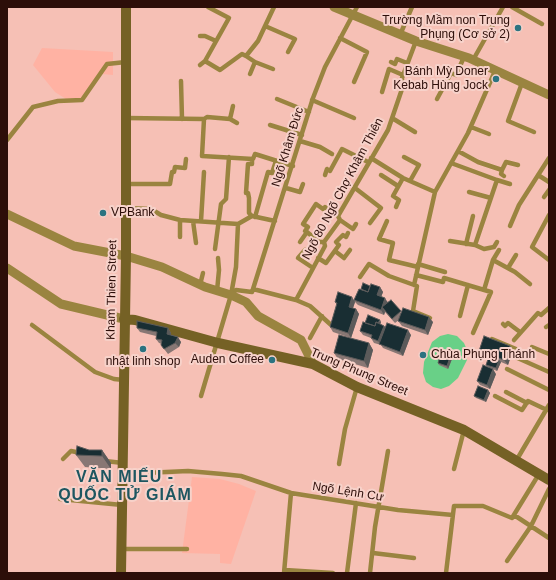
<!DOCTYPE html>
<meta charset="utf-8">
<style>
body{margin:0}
#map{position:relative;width:556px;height:580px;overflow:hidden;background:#f6c0b5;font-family:Arial,sans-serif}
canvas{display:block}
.frame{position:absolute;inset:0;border:8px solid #2d0e09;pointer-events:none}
</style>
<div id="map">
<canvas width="556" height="580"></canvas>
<div class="frame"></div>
</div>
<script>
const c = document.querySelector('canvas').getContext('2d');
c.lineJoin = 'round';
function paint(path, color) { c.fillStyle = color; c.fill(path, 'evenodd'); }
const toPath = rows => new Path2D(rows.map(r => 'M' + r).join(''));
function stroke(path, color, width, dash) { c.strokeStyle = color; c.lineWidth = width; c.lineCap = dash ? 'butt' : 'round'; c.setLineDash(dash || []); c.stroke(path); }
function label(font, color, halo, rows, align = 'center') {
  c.font = font + ' Arial,sans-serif'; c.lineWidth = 4; c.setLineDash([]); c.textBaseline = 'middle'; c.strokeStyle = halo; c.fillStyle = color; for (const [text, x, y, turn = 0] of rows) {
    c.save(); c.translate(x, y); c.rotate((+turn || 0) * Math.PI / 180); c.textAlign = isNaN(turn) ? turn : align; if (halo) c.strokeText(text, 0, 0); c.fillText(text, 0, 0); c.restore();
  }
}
paint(toPath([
 [42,48,113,52,113,75,102,74,81,98,66,99,55,92,33,65],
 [192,477,220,479,239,484,256,491,231,564,220,563,220,554,182,553]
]), '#ffb2a3');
paint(toPath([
 [448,334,457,336,464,343,467,350,467,360,458,378,449,386,441,389,433,387,426,382,423,373,424,362,432,342,440,336]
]), '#69d087');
stroke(toPath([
 [208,7,229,18,205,61,220,70,242,54,246,56],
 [512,7,542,24],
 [265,26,295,39,288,52],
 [400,35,412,7],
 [200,36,205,36,216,41],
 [340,38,367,52,354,82],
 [473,60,503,7],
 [391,62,395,64,397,59,407,63],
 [200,65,205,61],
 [273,69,255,62,246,56,258,41,274,7],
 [250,74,255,62],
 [181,81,182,119],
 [522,83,508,121,534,132],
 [382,92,389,69,403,75],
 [277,99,309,112],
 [437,99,451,73,456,75,464,57],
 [312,100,354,118],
 [126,118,204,119,202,156,253,159,255,154,293,166],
 [392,118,415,132],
 [204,119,207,117,230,119,237,123],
 [230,119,233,106],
 [270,125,302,135],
 [471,127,489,134],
 [7,140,33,107,58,101,82,100,107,64,126,62],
 [300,141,320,147,332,154],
 [458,151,478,162,502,170,501,174,504,176],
 [404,157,419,165,410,181],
 [371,158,403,178,435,192],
 [502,170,506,162,518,165],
 [325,175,327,169,330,171,342,149,368,162],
 [381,175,398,186],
 [538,175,549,182],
 [497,180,510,184],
 [126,184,170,184,172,172,174,172,175,167,185,168,186,159],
 [286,188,300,192,303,184],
 [355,188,381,208,370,223],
 [469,192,491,198],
 [544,197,549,190],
 [396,207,399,200,393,196,403,178],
 [126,208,151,209,161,215,180,220,238,224,252,216,275,221],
 [549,215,532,247,549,260],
 [252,216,249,213,249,198,248,193,246,193,248,164,252,164,252,159],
 [255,217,268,172,272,173,276,161],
 [180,220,180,237],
 [340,220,353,229,356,224],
 [193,221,196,243],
 [201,221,204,172],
 [387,221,379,239,393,243,389,260,418,267],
 [510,226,519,205,549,158],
 [307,233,305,231,308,227,303,224,316,204,323,209,325,207,338,216],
 [450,241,475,245,497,180,451,163],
 [300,242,307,232,319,242,324,242],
 [466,244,473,216],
 [475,245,484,249,494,247,497,242],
 [215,249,221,204,226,199,229,157],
 [305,250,298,258,313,268],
 [335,251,344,258,350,250],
 [318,258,326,263,339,245,336,242,343,235,346,237,348,233],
 [493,260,515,272,530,284],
 [418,264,445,272],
 [508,268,516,255],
 [416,275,443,282,444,278,491,292,473,333],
 [360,277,369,264,389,276,417,286,413,311,430,318],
 [200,285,203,273],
 [414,285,435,192,468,133,495,71],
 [253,289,313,98,325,67,357,7],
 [484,290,493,260,499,250],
 [217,291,219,270,218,258],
 [232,294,236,290,252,292,253,289,296,300,310,306,330,324],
 [296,300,325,246,324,242,340,220,338,216,388,130,402,89,402,78,416,41],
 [460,316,468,285],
 [503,324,505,326,508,323,520,332],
 [32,325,95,372,114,379,124,380],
 [546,327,549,325],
 [310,338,322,316],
 [492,339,516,349,513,356,549,372],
 [514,340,538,313,541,315,549,308],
 [532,347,549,354],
 [507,369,549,390],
 [506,392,527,403],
 [201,396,231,295,236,267,238,224],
 [495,396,522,410,528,401,547,410],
 [63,459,71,451,81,453],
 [105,461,123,463],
 [516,461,549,405],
 [339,464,345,429,357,387],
 [454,469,464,430],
 [123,474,188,471,222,474,241,476,291,493,398,510,453,515],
 [60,499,122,505],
 [514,515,549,538],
 [121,549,187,549],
 [373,553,414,558],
 [507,561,531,526,549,489],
 [285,570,333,573],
 [284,573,291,493],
 [347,573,356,503],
 [370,573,375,527,388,451],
 [446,573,454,506,483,506,512,518,539,474]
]), '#9a8440', 4.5);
stroke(toPath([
 [334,7,416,41,469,58,549,95],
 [7,214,74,246,126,256,162,267,205,287,231,295,246,302,258,316,301,340,313,364],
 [7,268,61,304,124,319]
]), '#9a8440', 9);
stroke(toPath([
 [124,319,135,320,218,343,313,364,357,387,464,430,549,480],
 [121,573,126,256,126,7]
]), '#756125', 10);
paint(toPath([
 [370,286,380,287,383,292,381,297,388,302,391,300,401,313,433,322,428,335,402,326,398,321,399,320,395,323,385,312,384,315,358,305,355,302,353,308,356,309,359,314,351,338,333,332,330,327,337,305,335,302,355,300],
 [381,322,380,324,384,326,385,327,411,335,403,356,383,348,381,345,374,343,371,338,363,335,360,331,365,323],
 [137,328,168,328,171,333,171,335,181,342,179,347,168,354,161,345,162,344,159,343,156,339,156,336,140,332],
 [369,343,373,350,368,368,338,359,334,353],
 [510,346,513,350,508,365,501,362,497,371,488,367,486,365,489,358,482,355,479,351],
 [452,359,448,369,439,365,438,363],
 [496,374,490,389,480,385,477,381],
 [488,390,490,393,486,402,476,398,474,396],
 [89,450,102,450,111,463,111,469,85,467,76,455]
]), '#887774');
paint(toPath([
 [380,287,383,292,380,300,377,295],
 [352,297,355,302,352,311,349,307],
 [385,298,388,303,382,307,385,312,384,315,381,310],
 [356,309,359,314,351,338,348,333],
 [429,317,433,322,428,335,425,330],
 [380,320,381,322,378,331,376,329],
 [384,326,388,330,380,344,378,341],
 [168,328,171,333,170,338,167,334],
 [408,330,411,335,403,356,400,352],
 [178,337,181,342,179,347,175,343],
 [369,343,373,350,368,368,364,361],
 [510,346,513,350,508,365,504,360],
 [450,357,452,359,448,369,447,366],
 [499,360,501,362,497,371,496,368],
 [493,369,496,374,490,389,487,385],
 [488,390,490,393,486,402,484,400],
 [102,450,111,463,111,469,102,456]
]), '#5b5a5a');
const building = toPath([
 [363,283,370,286,368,292,361,289,363,283],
 [371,284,380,287,377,295,385,298,381,310,354,300,359,289,368,292,371,284],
 [338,292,352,297,349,307,356,309,348,333,330,327,337,303,335,302,338,292],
 [391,300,401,311,392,319,382,307,391,300],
 [403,308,429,317,425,330,398,321,403,308],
 [368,315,380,320,378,323,376,322,375,326,365,323,368,315],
 [137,321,168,328,167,334,178,337,175,343,164,349,161,345,162,340,156,339,157,332,137,328,137,321],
 [363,322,375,326,376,322,384,326,378,341,371,338,372,335,360,331,363,322],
 [387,323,408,330,400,352,379,344,387,323],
 [339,335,369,343,364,361,334,353,339,335],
 [484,336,510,346,504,360,479,351,484,336],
 [441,353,450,357,447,366,438,363,441,353],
 [489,356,499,360,496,368,486,365,489,356],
 [483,365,493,369,487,385,477,381,483,365],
 [478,386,488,390,484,400,474,396,478,386],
 [77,446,89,450,102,450,102,456,76,455,77,446]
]);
paint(building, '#192e33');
stroke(building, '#5b5a5a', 1);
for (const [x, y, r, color] of [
 [518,28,4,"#2c7380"],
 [496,79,4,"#2c7380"],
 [103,213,4,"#2c7380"],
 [143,349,4,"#2c7380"],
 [423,355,4,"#2c7380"],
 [272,360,4,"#2c7380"]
]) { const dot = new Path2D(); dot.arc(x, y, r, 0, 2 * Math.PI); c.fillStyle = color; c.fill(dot); stroke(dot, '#f7d2ca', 1.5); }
label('12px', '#2d0e09', '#f7d2ca', [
 ["Trường Mầm non Trung",510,21],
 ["Phụng (Cơ sở 2)",510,35],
 ["Bánh Mỳ Doner",488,72],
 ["Kebab Hùng Jock",488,86],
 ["VPBank",111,213,"left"],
 ["Chùa Phụng Thánh",431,355,"left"],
 ["Auden Coffee",264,360],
 ["nhật linh shop",143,362,"center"]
], 'right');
label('12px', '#2d0e09', '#f7d2ca', [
 ["Ngõ Khâm Đức",288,147,-73],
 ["Ngõ 80 Ngõ Chợ Khâm Thiên",343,189,-62],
 ["Kham Thien Street",112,290,-89],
 ["Trung Phung Street",359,372,23],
 ["Ngõ Lệnh Cư",348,492,9]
]);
c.letterSpacing = '1px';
label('bold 16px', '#1d5660', '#f7d2ca', [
 ["VĂN MIẾU -",125,478],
 ["QUỐC TỬ GIÁM",125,496]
]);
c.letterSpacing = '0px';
</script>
